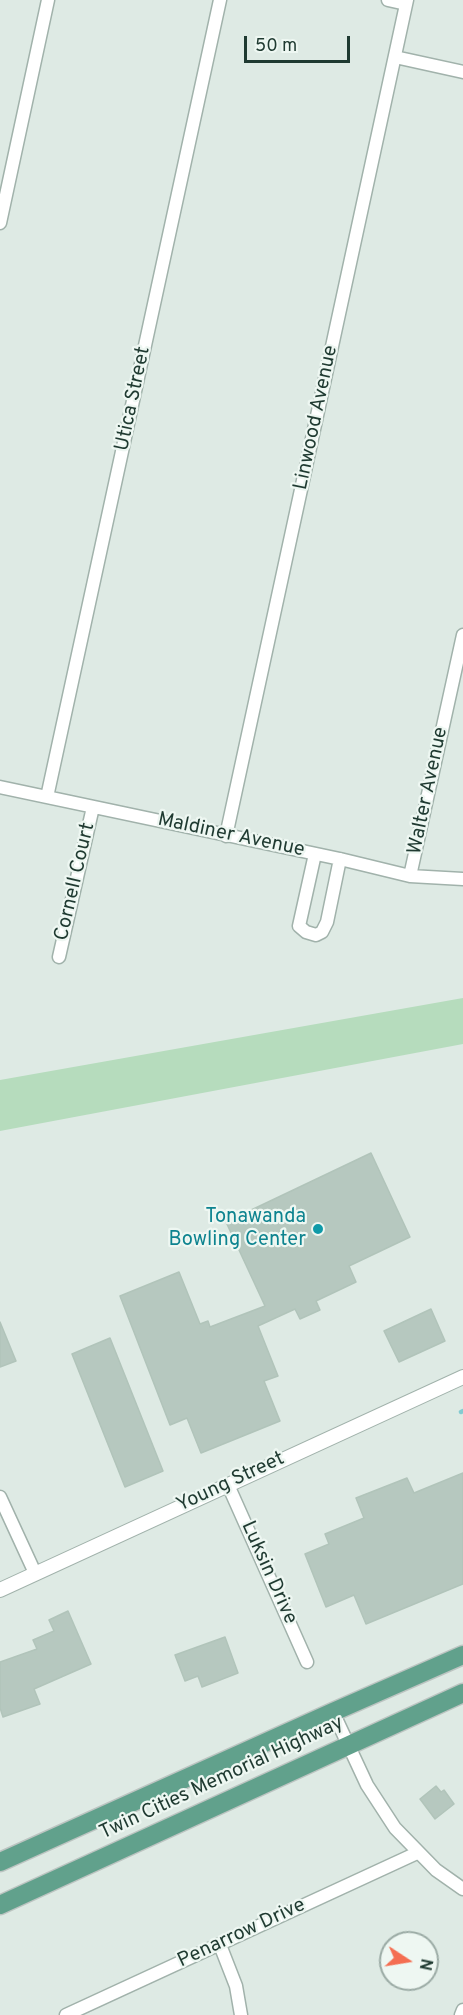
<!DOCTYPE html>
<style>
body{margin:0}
#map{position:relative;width:463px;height:2015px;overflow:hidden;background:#deeae4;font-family:Overpass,sans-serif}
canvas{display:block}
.north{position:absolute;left:379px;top:1931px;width:60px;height:60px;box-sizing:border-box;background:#eef7f2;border:2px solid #9baba5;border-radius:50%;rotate:102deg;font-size:16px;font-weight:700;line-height:24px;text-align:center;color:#1f3a31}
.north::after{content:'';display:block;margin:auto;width:21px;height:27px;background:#f46e52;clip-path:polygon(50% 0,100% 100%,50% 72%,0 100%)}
.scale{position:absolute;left:244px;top:36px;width:106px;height:27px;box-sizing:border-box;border:3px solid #1f3a31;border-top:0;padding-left:8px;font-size:18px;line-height:21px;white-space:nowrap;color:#1f3a31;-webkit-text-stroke:4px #eef7f2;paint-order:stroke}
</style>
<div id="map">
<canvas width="463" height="2015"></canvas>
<div class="north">N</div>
<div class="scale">50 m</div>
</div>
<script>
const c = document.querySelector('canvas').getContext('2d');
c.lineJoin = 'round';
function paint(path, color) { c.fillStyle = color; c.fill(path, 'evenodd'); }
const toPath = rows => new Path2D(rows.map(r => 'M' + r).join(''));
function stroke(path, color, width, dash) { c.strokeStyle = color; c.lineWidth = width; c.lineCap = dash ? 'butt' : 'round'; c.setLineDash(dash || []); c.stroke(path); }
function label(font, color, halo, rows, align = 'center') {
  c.font = font + ' Overpass,sans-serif'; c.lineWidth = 4.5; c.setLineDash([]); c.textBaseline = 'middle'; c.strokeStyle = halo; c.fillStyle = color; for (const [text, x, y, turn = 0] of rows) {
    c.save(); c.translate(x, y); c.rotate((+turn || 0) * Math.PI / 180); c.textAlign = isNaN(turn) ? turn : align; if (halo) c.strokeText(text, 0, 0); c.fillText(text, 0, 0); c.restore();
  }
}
paint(toPath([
 [463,998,463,1044,0,1131,0,1080]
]), '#b6dcbd');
stroke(toPath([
 [461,1412,463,1411]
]), '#84cbd1', 4.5);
const building = toPath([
 [371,1153,410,1237,349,1266,356,1282,316,1301,320,1310,300,1319,295,1309,258,1326,278,1376,264,1381,280,1421,201,1453,187,1418,170,1425,120,1296,179,1272,200,1324,208,1321,210,1327,265,1306,226,1222,371,1153],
 [431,1309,445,1341,399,1362,384,1331,431,1309],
 [0,1322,16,1361,0,1367,0,1322],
 [110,1338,163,1471,125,1487,72,1354,110,1338],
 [463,1473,463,1584,366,1624,354,1595,326,1607,305,1554,329,1544,325,1534,364,1518,356,1498,407,1478,414,1493,463,1473],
 [68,1611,91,1664,34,1689,40,1704,3,1717,0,1708,0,1662,37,1649,33,1640,54,1631,49,1620,68,1611],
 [225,1637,238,1673,202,1687,198,1676,185,1681,175,1655,225,1637],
 [436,1786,441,1792,444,1790,454,1804,435,1819,420,1799,436,1786]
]);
paint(building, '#b6c8bf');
stroke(building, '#b1c4ba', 1.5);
const minor = toPath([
 [388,0,406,4],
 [395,57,463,72],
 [0,223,48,0],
 [0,787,340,859,410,876,463,879],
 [47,797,220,0],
 [226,836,407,0],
 [315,854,299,926,306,932,316,935,322,932,327,922,340,859],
 [410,876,463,635],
 [59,957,93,807],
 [228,1485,307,1662],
 [0,1497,35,1573],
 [333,1712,367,1785,395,1828,436,1870,463,1889],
 [220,1945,236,1986,241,2015],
 [66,2015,417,1853],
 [461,2015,463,2010]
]);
const tertiary = toPath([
 [0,1590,463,1377]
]);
const primary = toPath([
 [0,1862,333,1712,463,1655],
 [0,1905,463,1693]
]);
stroke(minor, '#a1b2ab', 15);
stroke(tertiary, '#a1b2ab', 16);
stroke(primary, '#bcc4c1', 21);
stroke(minor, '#fff', 12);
stroke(tertiary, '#fff', 14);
stroke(primary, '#61a18c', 18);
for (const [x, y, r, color] of [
 [318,1229,6,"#0f9aa8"]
]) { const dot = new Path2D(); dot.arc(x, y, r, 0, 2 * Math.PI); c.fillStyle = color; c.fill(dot); stroke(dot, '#eef7f2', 2); }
label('20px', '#1f3a31', '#eef7f2', [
 ["Utica Street",134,399,-78],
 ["Linwood Avenue",317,418,-78],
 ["Walter Avenue",429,791,-78],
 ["Maldiner Avenue",231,836,12],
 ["Cornell Court",76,882,-77],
 ["Young Street",231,1483,-25],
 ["Luksin Drive",268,1573,66],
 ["Twin Cities Memorial Highway",222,1779,-25],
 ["Penarrow Drive",242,1934,-25]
]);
label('20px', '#0d838f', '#eef7f2', [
 ["Tonawanda",306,1218],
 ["Bowling Center",306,1241]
], 'right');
</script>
